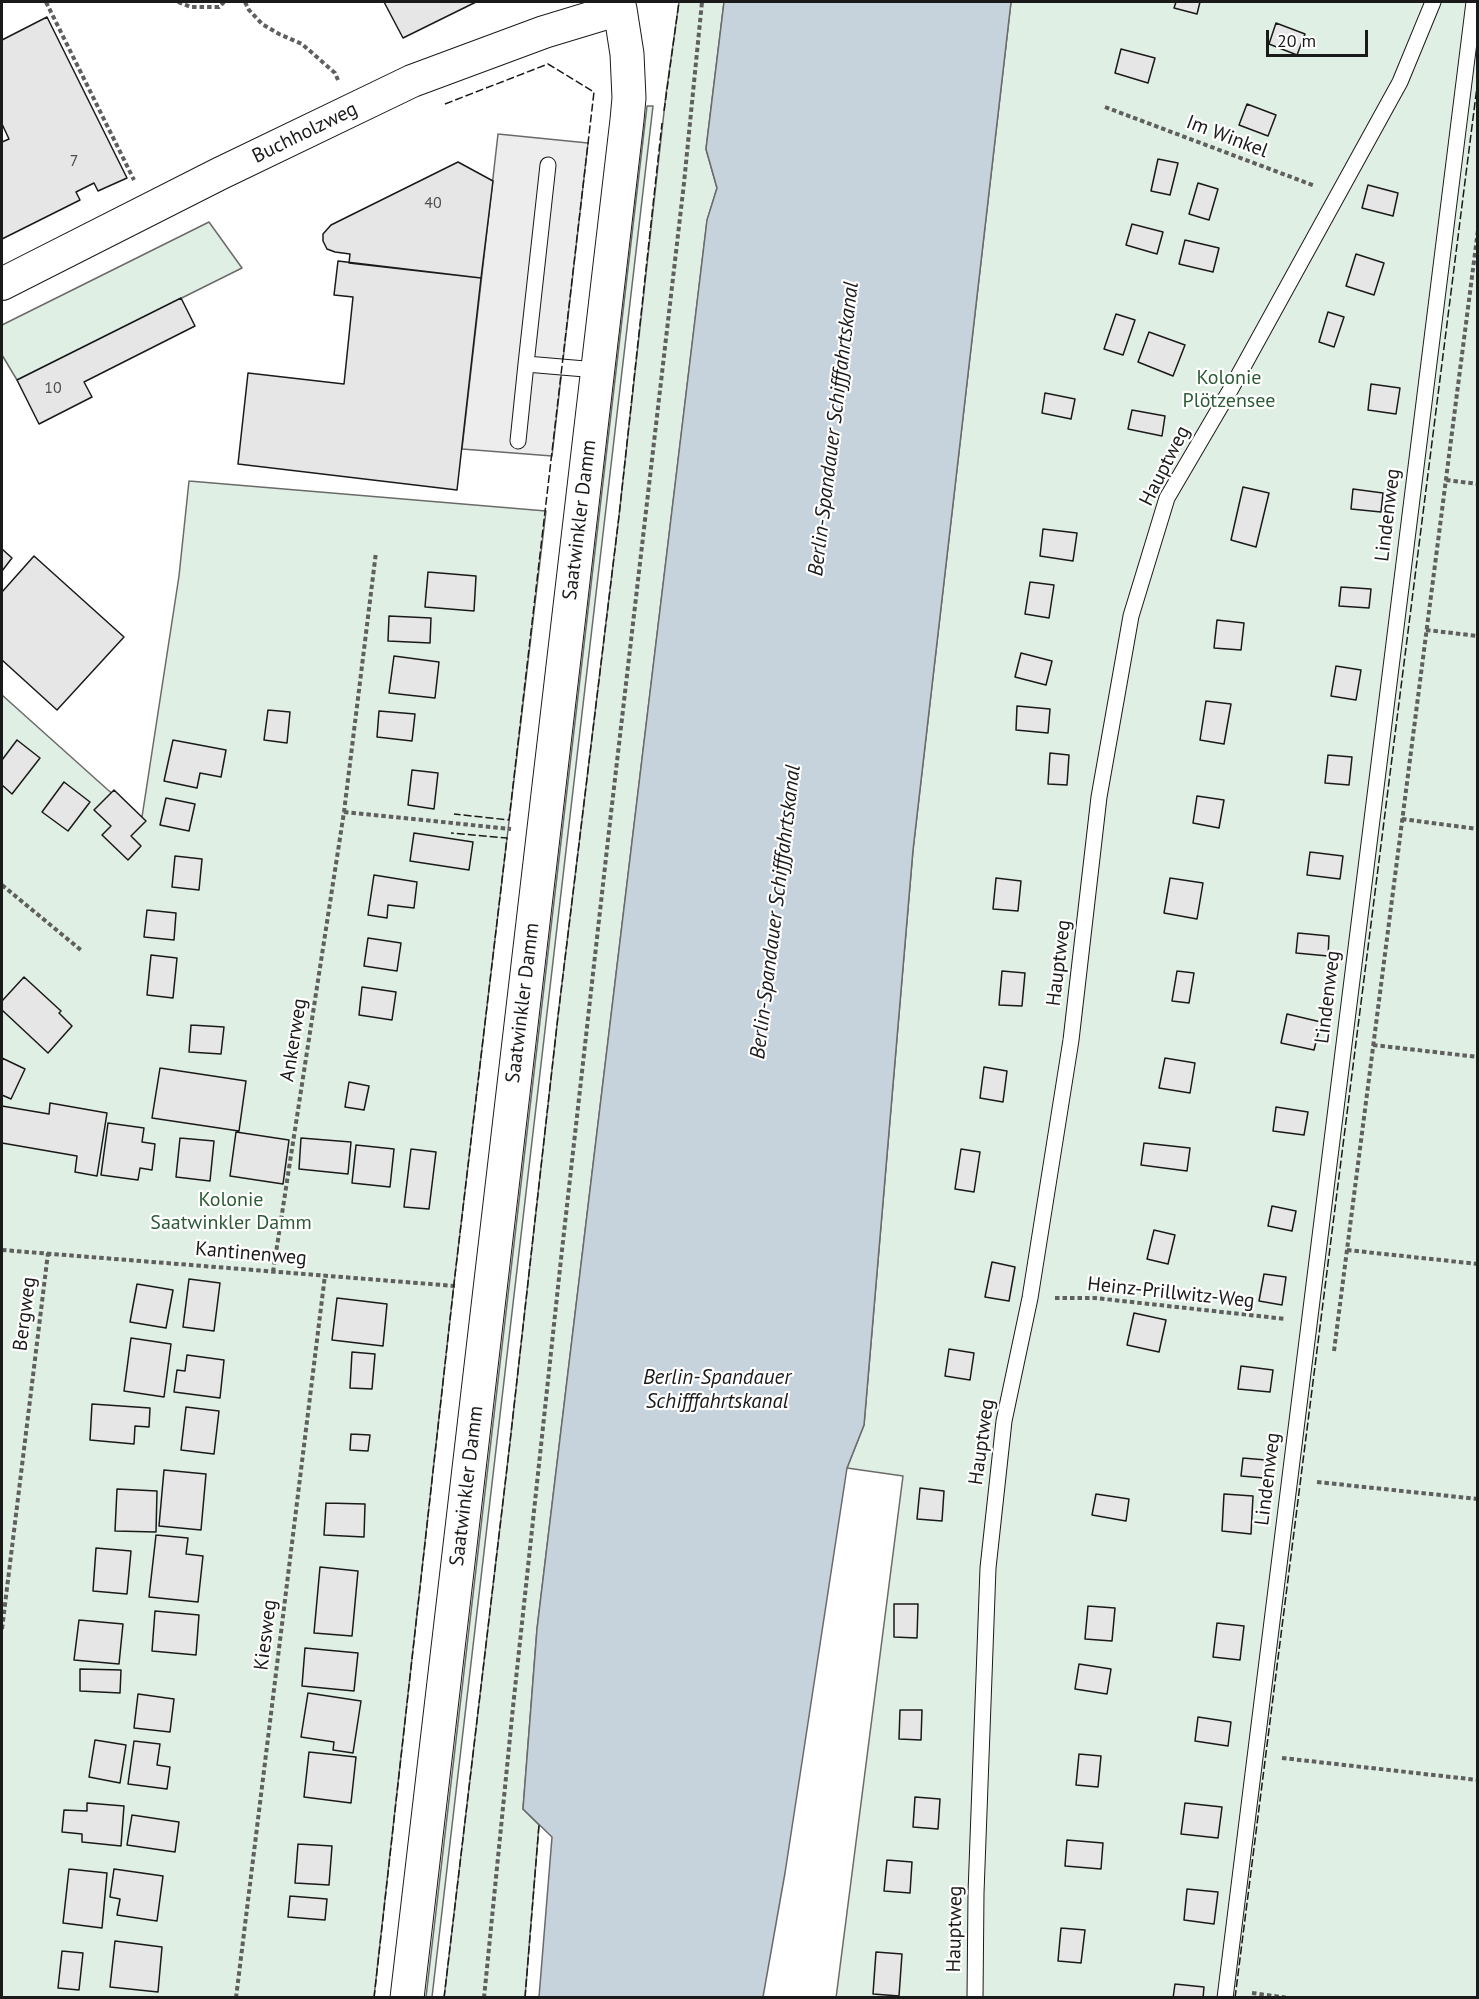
<!DOCTYPE html>
<meta charset="utf-8">
<style>
body{margin:0}
#map{position:relative;width:1479px;height:1999px;overflow:hidden;background:#fff;font-family:"PT Sans",sans-serif}
canvas{display:block}
.frame{position:absolute;inset:0;border:3px solid #1a1a1a;pointer-events:none}
.scale{position:absolute;left:1266px;top:30px;width:102px;height:27px;box-sizing:border-box;border:3px solid #1a1a1a;border-top:0;padding-left:8px;font-size:18px;line-height:21px;white-space:nowrap;color:#1a1a1a;-webkit-text-stroke:4px #fff;paint-order:stroke}
</style>
<div id="map">
<canvas width="1479" height="1999"></canvas>
<div class="frame"></div>
<div class="scale">20 m</div>
</div>
<script>
const c = document.querySelector('canvas').getContext('2d');
c.lineJoin = 'round';
function paint(path, color) { c.fillStyle = color; c.fill(path, 'evenodd'); }
const toPath = rows => new Path2D(rows.map(r => 'M' + r).join(''));
function stroke(path, color, width, dash) { c.strokeStyle = color; c.lineWidth = width; c.lineCap = dash ? 'butt' : 'round'; c.setLineDash(dash || []); c.stroke(path); }
function label(font, color, halo, rows, align = 'center') {
  c.font = font + ' "PT Sans",sans-serif'; c.lineWidth = 4.5; c.setLineDash([]); c.textBaseline = 'middle'; c.strokeStyle = halo; c.fillStyle = color; for (const [text, x, y, turn = 0] of rows) {
    c.save(); c.translate(x, y); c.rotate((+turn || 0) * Math.PI / 180); c.textAlign = isNaN(turn) ? turn : align; if (halo) c.strokeText(text, 0, 0); c.fillText(text, 0, 0); c.restore();
  }
}
const green = toPath([
 [679,2,724,2,706,149,717,188,707,221,537,1629,523,1809,539,1825,525,1997,444,1998,509,1451,558,1016,619,516,666,94,679,2],
 [1011,2,1477,2,1477,1997,836,1998,903,1476,847,1468,864,1425,913,850,1011,2],
 [647,106,653,106,432,1997,426,1997,647,106],
 [209,222,242,268,17,380,2,355,2,325,209,222],
 [189,481,546,511,455,1275,374,1997,2,1997,2,695,108,790,142,817,179,576,189,481]
]);
paint(green, '#e0efe3');
stroke(green, '#6a6a6a', 1.5);
const parking = toPath([
 [498,134,588,143,552,456,462,449,498,134]
]);
paint(parking, '#ededed');
stroke(parking, '#6a6a6a', 1.5);
const water = toPath([
 [724,2,1011,2,913,850,864,1425,847,1468,785,1873,763,1997,539,1997,552,1837,523,1809,537,1629,707,220,717,188,706,149,724,2]
]);
paint(water, '#c6d2dc');
stroke(water, '#6a6a6a', 1.5);
const building = toPath([
 [384,2,476,2,403,38,384,2],
 [1176,2,1200,2,1197,14,1174,8,1176,2],
 [47,17,127,178,98,191,94,183,76,192,80,200,2,239,2,142,9,139,2,124,2,40,47,17],
 [1276,23,1305,34,1297,55,1269,44,1276,23],
 [1121,49,1155,58,1148,83,1115,73,1121,49],
 [1247,104,1276,115,1268,136,1239,125,1247,104],
 [1158,159,1178,163,1170,195,1151,191,1158,159],
 [458,162,493,181,481,278,349,263,350,254,335,252,327,249,323,241,323,234,331,225,458,162],
 [1198,183,1218,189,1209,220,1189,214,1198,183],
 [1368,185,1398,193,1393,216,1362,208,1368,185],
 [1132,224,1163,232,1157,254,1126,245,1132,224],
 [1185,240,1219,248,1213,272,1179,264,1185,240],
 [1356,254,1384,263,1374,295,1346,286,1356,254],
 [338,261,481,278,457,490,238,464,248,373,344,384,353,297,334,295,338,261],
 [181,298,195,326,84,382,92,397,39,424,17,380,181,298],
 [1328,312,1344,317,1334,347,1319,342,1328,312],
 [1116,314,1135,320,1123,355,1104,349,1116,314],
 [1149,332,1185,345,1173,376,1138,362,1149,332],
 [1371,384,1400,388,1396,414,1368,410,1371,384],
 [1045,393,1075,399,1071,419,1042,413,1045,393],
 [1132,410,1165,416,1162,436,1128,429,1132,410],
 [1243,487,1269,493,1256,547,1231,540,1243,487],
 [1353,489,1383,493,1381,512,1351,509,1353,489],
 [1043,529,1077,533,1073,561,1040,556,1043,529],
 [2,549,12,558,2,571,2,549],
 [34,556,124,637,57,710,2,660,2,592,34,556],
 [428,572,476,576,474,611,425,607,428,572],
 [1030,582,1054,585,1049,618,1025,614,1030,582],
 [1341,587,1371,589,1369,608,1339,606,1341,587],
 [389,616,431,618,430,643,388,641,389,616],
 [1217,620,1244,623,1241,650,1214,648,1217,620],
 [1021,653,1052,661,1046,685,1015,677,1021,653],
 [394,656,439,662,435,698,389,693,394,656],
 [1336,666,1361,670,1356,700,1331,696,1336,666],
 [1206,701,1231,704,1224,744,1200,740,1206,701],
 [1017,706,1050,709,1048,733,1016,730,1017,706],
 [268,710,290,712,287,743,264,740,268,710],
 [379,711,415,714,412,741,377,737,379,711],
 [17,740,40,758,12,794,2,785,2,760,17,740],
 [173,740,226,750,221,777,200,773,197,788,164,781,173,740],
 [1050,753,1069,755,1067,785,1048,784,1050,753],
 [1328,755,1352,757,1349,785,1325,783,1328,755],
 [412,770,438,773,434,809,408,805,412,770],
 [64,782,90,802,68,831,42,812,64,782],
 [114,790,146,821,131,836,141,846,128,860,102,835,111,826,94,810,114,790],
 [1197,796,1224,800,1219,828,1193,823,1197,796],
 [166,798,195,804,189,831,160,825,166,798],
 [414,833,473,842,469,870,410,861,414,833],
 [1310,852,1343,856,1340,879,1307,875,1310,852],
 [175,856,202,859,199,890,172,887,175,856],
 [374,875,417,882,414,908,388,905,387,918,368,915,374,875],
 [996,878,1021,881,1018,911,993,909,996,878],
 [1170,878,1203,883,1197,919,1164,913,1170,878],
 [147,910,176,913,174,940,144,937,147,910],
 [1298,933,1329,936,1328,956,1296,953,1298,933],
 [368,938,401,943,397,971,364,966,368,938],
 [151,955,177,958,173,998,147,995,151,955],
 [1002,971,1025,973,1022,1006,999,1005,1002,971],
 [1177,971,1194,973,1189,1003,1172,1001,1177,971],
 [24,977,61,1011,59,1013,72,1026,48,1053,2,1010,2,1001,24,977],
 [362,987,396,992,392,1020,359,1015,362,987],
 [1287,1014,1321,1022,1314,1050,1281,1043,1287,1014],
 [191,1025,224,1027,221,1054,189,1052,191,1025],
 [2,1058,25,1069,11,1099,2,1095,2,1058],
 [1165,1058,1195,1063,1190,1093,1159,1088,1165,1058],
 [984,1067,1007,1071,1003,1102,980,1098,984,1067],
 [160,1068,246,1081,239,1131,152,1118,160,1068],
 [349,1082,369,1086,364,1110,345,1107,349,1082],
 [50,1103,107,1113,97,1176,75,1172,77,1156,2,1143,2,1106,49,1114,50,1103],
 [1276,1107,1308,1112,1304,1135,1273,1131,1276,1107],
 [108,1123,144,1128,142,1142,155,1144,152,1170,140,1168,138,1180,101,1175,108,1123],
 [236,1132,289,1140,283,1184,230,1176,236,1132],
 [180,1138,214,1141,210,1181,176,1177,180,1138],
 [301,1138,351,1142,348,1174,299,1169,301,1138],
 [1144,1143,1190,1148,1187,1171,1141,1165,1144,1143],
 [356,1145,394,1149,390,1187,352,1183,356,1145],
 [411,1149,436,1152,429,1209,404,1207,411,1149],
 [961,1149,980,1152,974,1192,955,1189,961,1149],
 [1272,1206,1296,1211,1292,1231,1268,1226,1272,1206],
 [1154,1230,1175,1235,1168,1264,1147,1259,1154,1230],
 [992,1262,1015,1267,1009,1301,985,1297,992,1262],
 [1264,1274,1286,1277,1282,1305,1259,1301,1264,1274],
 [189,1279,220,1283,214,1331,183,1327,189,1279],
 [137,1284,173,1290,166,1328,130,1322,137,1284],
 [337,1298,387,1304,383,1346,332,1340,337,1298],
 [1134,1313,1166,1320,1159,1352,1127,1345,1134,1313],
 [131,1338,171,1344,164,1397,124,1391,131,1338],
 [949,1349,974,1353,970,1380,945,1376,949,1349],
 [352,1352,375,1354,372,1389,350,1388,352,1352],
 [187,1355,224,1360,220,1398,174,1392,177,1370,185,1371,187,1355],
 [1241,1366,1273,1370,1270,1392,1238,1389,1241,1366],
 [92,1404,150,1408,149,1427,135,1426,134,1444,90,1440,92,1404],
 [186,1407,219,1411,214,1454,181,1450,186,1407],
 [351,1434,370,1435,368,1451,350,1450,351,1434],
 [1243,1458,1266,1460,1264,1478,1241,1476,1243,1458],
 [164,1470,206,1474,201,1530,159,1526,164,1470],
 [920,1488,944,1491,942,1521,917,1519,920,1488],
 [117,1489,157,1491,156,1532,115,1531,117,1489],
 [1096,1494,1129,1499,1126,1521,1092,1515,1096,1494],
 [1224,1494,1253,1496,1251,1534,1222,1531,1224,1494],
 [326,1503,365,1504,364,1537,324,1535,326,1503],
 [156,1535,188,1538,186,1554,203,1556,198,1602,149,1597,156,1535],
 [96,1548,131,1551,127,1594,93,1591,96,1548],
 [320,1567,358,1571,352,1636,314,1633,320,1567],
 [894,1604,918,1604,917,1638,894,1637,894,1604],
 [1088,1606,1115,1608,1112,1641,1085,1639,1088,1606],
 [155,1611,199,1615,196,1655,152,1651,155,1611],
 [79,1620,123,1624,119,1664,74,1660,79,1620],
 [1217,1623,1244,1626,1240,1660,1213,1657,1217,1623],
 [305,1648,358,1653,354,1691,302,1686,305,1648],
 [1079,1664,1111,1669,1107,1694,1075,1689,1079,1664],
 [80,1669,121,1670,120,1693,80,1691,80,1669],
 [308,1693,361,1701,353,1753,333,1750,334,1742,301,1737,308,1693],
 [138,1694,174,1699,170,1732,134,1728,138,1694],
 [900,1710,922,1710,921,1740,899,1739,900,1710],
 [1198,1717,1231,1722,1228,1746,1195,1741,1198,1717],
 [95,1740,126,1745,120,1783,89,1777,95,1740],
 [134,1741,160,1744,157,1765,170,1767,167,1789,128,1784,134,1741],
 [309,1752,356,1757,351,1803,304,1797,309,1752],
 [1079,1754,1101,1756,1098,1787,1076,1785,1079,1754],
 [915,1797,940,1799,938,1829,913,1827,915,1797],
 [87,1803,124,1806,121,1846,82,1842,82,1834,62,1832,64,1810,87,1811,87,1803],
 [1185,1803,1222,1807,1218,1838,1181,1834,1185,1803],
 [132,1815,179,1822,175,1852,127,1845,132,1815],
 [1067,1840,1103,1843,1101,1869,1065,1866,1067,1840],
 [298,1844,332,1846,329,1885,295,1883,298,1844],
 [887,1860,912,1862,910,1893,884,1891,887,1860],
 [69,1869,107,1873,102,1928,63,1923,69,1869],
 [114,1869,163,1876,157,1921,117,1915,120,1899,110,1897,114,1869],
 [1187,1889,1218,1892,1214,1924,1184,1920,1187,1889],
 [290,1896,327,1899,325,1920,288,1917,290,1896],
 [1061,1928,1085,1930,1081,1963,1058,1961,1061,1928],
 [115,1941,162,1947,158,1992,110,1987,115,1941],
 [62,1951,83,1953,79,1990,58,1988,62,1951],
 [876,1952,902,1954,899,1996,873,1994,876,1952],
 [1175,1984,1204,1987,1203,1998,1173,1998,1175,1984]
]);
paint(building, '#e6e6e6');
stroke(building, '#1a1a1a', 1.5);
const lane = toPath([
 [548,165,526,364,597,370],
 [518,441,526,364],
 [975,1998,976,1893,988,1568,1004,1421,1030,1298,1071,1040,1099,797,1131,616,1167,498,1232,387,1400,82,1433,2],
 [1225,1998,1474,2]
]);
const street = toPath([
 [2,284,219,174,412,81,544,32,620,9]
]);
const secondary = toPath([
 [407,1998,627,120,629,98,627,54,620,9,616,2]
]);
stroke(lane, '#1a1a1a', 17);
stroke(street, '#1a1a1a', 34);
stroke(secondary, '#1a1a1a', 35);
stroke(toPath([
 [46,2,134,180],
 [178,2,191,7,219,7,224,2],
 [245,2,249,10,262,24,279,34,302,44,335,73,338,80],
 [1105,107,1315,186],
 [1446,480,1478,484],
 [1426,630,1478,636],
 [344,812,511,829],
 [1402,819,1478,829],
 [2,885,82,951],
 [1373,1045,1478,1057],
 [2,1250,455,1286],
 [1347,1250,1478,1264],
 [273,1272,344,812,376,552],
 [1055,1298,1095,1298,1286,1319],
 [1334,1351,1478,230],
 [1317,1482,1478,1499],
 [2,1629,48,1253],
 [1282,1758,1478,1780],
 [1252,1993,1289,1998],
 [236,1998,325,1275],
 [484,1998,513,1707,561,1259,610,822,684,183,702,2]
]), '#5f5f5f', 4, [4.5, 3]);
stroke(lane, '#fff', 15);
stroke(street, '#fff', 32);
stroke(secondary, '#fff', 33);
stroke(toPath([
 [445,104,548,64,594,92,509,820,454,814],
 [664,111,679,2],
 [374,1998,455,1275,507,838,451,833],
 [444,1998,509,1451,558,1016,619,516,662,123],
 [525,1998,539,1825],
 [1235,1998,1478,79]
]), '#1a1a1a', 1.5, [8, 3]);
label('16px', '#4d4d4d', null, [
 ["7",74,161],
 ["40",433,203],
 ["10",53,388]
]);
label('20px', '#1a1a1a', '#fff', [
 ["Buchholzweg",305,133,-26],
 ["Im Winkel",1227,137,21],
 ["Hauptweg",1165,466,-63],
 ["Lindenweg",1388,515,-83],
 ["Saatwinkler Damm",580,520,-83],
 ["Hauptweg",1059,963,-83],
 ["Lindenweg",1328,997,-83],
 ["Saatwinkler Damm",523,1003,-83],
 ["Ankerweg",294,1040,-81],
 ["Kantinenweg",251,1254,5],
 ["Heinz-Prillwitz-Weg",1171,1293,6],
 ["Bergweg",25,1314,-83],
 ["Hauptweg",982,1442,-82],
 ["Lindenweg",1268,1479,-83],
 ["Saatwinkler Damm",467,1486,-83],
 ["Kiesweg",266,1635,-83],
 ["Hauptweg",955,1929,-89]
]);
label('20px', '#2b5a34', '#fff', [
 ["Kolonie",1229,378],
 ["Plötzensee",1229,401],
 ["Kolonie",231,1200],
 ["Saatwinkler Damm",231,1223]
]);
label('italic 21px', '#1a1a1a', '#fff', [
 ["Berlin-Spandauer Schifffahrtskanal",834,429,-83],
 ["Berlin-Spandauer Schifffahrtskanal",776,912,-83],
 ["Berlin-Spandauer",717,1378],
 ["Schifffahrtskanal",717,1402]
]);
</script>
